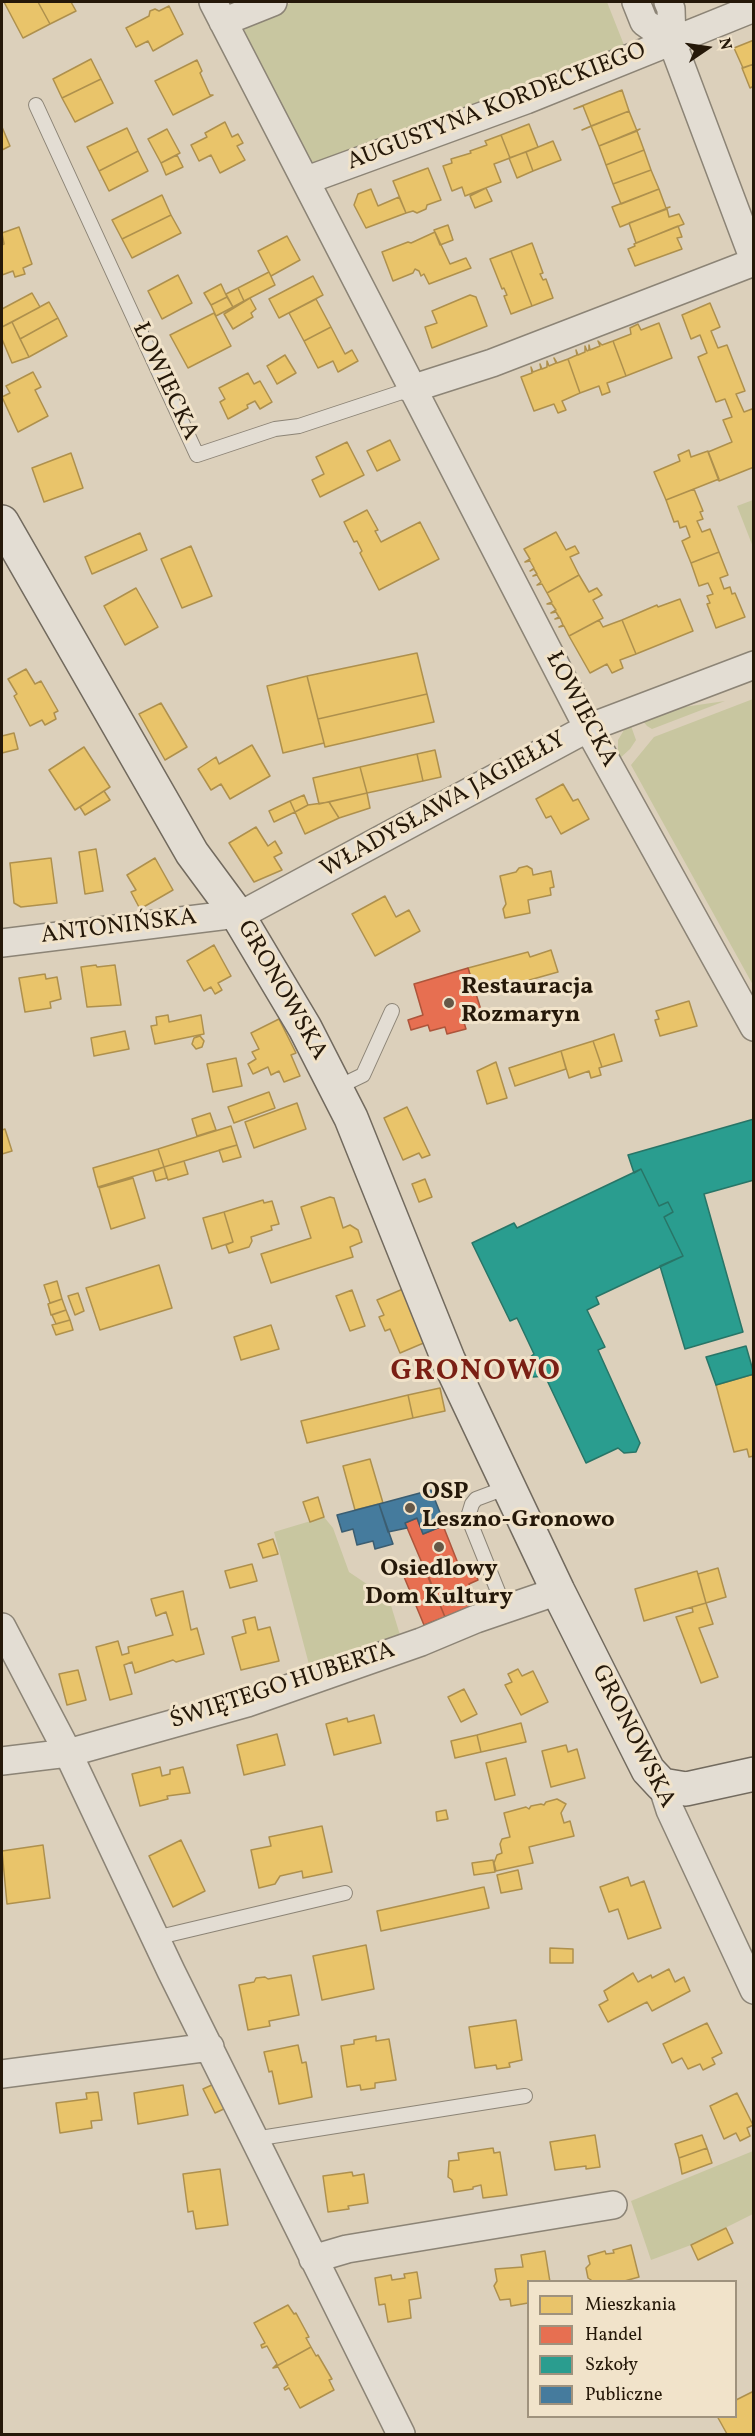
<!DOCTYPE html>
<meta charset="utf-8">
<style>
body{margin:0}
#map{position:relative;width:755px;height:2436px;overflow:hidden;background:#dcd0bb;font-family:Vollkorn,serif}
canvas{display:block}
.frame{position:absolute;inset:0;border:3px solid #251809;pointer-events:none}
.legend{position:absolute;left:527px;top:2280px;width:210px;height:138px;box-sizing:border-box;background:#f1e3ca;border:2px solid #9f927d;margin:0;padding:8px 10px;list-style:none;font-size:18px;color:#251809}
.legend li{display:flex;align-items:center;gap:12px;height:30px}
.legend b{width:30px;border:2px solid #9f927d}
.north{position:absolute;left:677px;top:18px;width:60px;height:60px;-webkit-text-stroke:4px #f1e3ca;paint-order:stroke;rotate:77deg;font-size:16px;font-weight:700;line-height:24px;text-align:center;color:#251809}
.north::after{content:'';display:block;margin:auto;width:21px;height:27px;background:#251809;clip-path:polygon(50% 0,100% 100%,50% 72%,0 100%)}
</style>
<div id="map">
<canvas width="755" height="2436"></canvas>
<div class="frame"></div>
<ul class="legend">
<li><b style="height:16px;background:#e9c46a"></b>Mieszkania</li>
<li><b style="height:16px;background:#e76f51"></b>Handel</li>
<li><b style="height:16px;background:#2a9d8f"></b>Szkoły</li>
<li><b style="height:16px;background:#457b9d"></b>Publiczne</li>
</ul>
<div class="north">N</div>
</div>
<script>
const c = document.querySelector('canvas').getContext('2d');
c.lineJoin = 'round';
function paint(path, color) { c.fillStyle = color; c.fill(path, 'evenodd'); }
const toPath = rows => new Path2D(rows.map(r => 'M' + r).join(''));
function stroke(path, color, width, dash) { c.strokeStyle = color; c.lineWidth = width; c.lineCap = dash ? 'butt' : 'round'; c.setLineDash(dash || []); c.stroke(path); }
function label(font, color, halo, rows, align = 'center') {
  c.font = font + ' Vollkorn,serif'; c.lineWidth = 6; c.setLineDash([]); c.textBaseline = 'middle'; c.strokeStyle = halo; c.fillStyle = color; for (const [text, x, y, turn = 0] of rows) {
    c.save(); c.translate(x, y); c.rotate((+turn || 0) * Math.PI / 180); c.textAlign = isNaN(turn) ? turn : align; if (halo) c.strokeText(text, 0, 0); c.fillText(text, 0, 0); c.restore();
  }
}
paint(toPath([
 [294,2,607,2,624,45,611,52,325,167,310,166,243,34,249,22,260,14],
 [753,500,753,547,737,506],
 [753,699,754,699,753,985,631,765,654,737],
 [725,701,652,729,647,726,643,721,677,708],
 [631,726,636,740,630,749,618,760,618,740,624,730],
 [324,1517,333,1528,349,1572,389,1599,400,1635,311,1672,274,1532],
 [753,2151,753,2214,691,2245,651,2260,631,2201]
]), '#c8c6a0');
const homes = toPath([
 [4,2,38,2,50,24,23,38,4,2],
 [38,2,71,2,76,11,50,24,38,2],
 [169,6,183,34,153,51,148,41,136,47,126,28,149,16,150,11,155,9,159,11,169,6],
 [754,40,754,64,743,68,734,48,754,40],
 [91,59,101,79,62,98,53,79,91,59],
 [197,60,202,71,200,73,210,95,213,95,173,115,155,81,197,60],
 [754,64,754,86,750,88,742,68,754,64],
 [101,79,113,103,75,122,62,98,101,79],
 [622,90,629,111,582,130,591,126,583,106,574,109,622,90],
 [629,111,637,131,599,146,591,126,629,111],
 [225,122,232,137,238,134,243,143,237,146,245,160,220,173,211,155,199,161,191,145,207,137,205,133,225,122],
 [529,124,538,147,510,158,501,135,529,124],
 [2,127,10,146,2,150,2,127],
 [127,128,138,151,99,171,87,147,127,128],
 [167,129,180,153,161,163,148,139,167,129],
 [640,129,637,131,644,150,606,165,599,146,640,129],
 [501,135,510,158,494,164,501,182,465,196,462,187,452,191,443,166,452,163,451,159,471,153,470,151,487,145,485,141,501,135],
 [553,141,561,160,533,171,526,152,553,141],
 [644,150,651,170,613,184,606,165,644,150],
 [138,151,148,171,109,191,99,171,138,151],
 [526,152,533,171,517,178,509,158,526,152],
 [177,155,183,167,166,175,161,163,177,155],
 [428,168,441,200,427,205,426,209,417,213,413,211,406,213,393,181,428,168],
 [651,170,659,189,621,204,613,184,651,170],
 [486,188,492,201,475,208,470,196,486,188],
 [371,189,378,206,399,197,406,213,366,228,354,205,358,194,371,189],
 [659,189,666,208,670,207,620,227,612,207,659,189],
 [162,195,171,215,122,239,112,220,162,195],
 [667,209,669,217,679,214,684,224,636,243,629,223,667,209],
 [171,215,181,233,132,258,122,239,171,215],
 [448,225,453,240,440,245,434,230,448,225],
 [678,226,682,237,677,238,682,249,635,266,628,249,635,246,634,244,678,226],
 [19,227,32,264,23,268,25,274,15,277,13,271,2,275,2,245,4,244,2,233,19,227],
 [435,232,450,264,466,258,471,268,429,284,424,274,421,276,419,271,415,269,413,273,393,281,382,252,408,242,411,243,435,232],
 [287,236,300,260,271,276,258,251,287,236],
 [532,243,543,273,540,274,543,280,546,279,553,298,532,306,511,251,532,243],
 [511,251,532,306,511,314,504,296,507,295,504,288,502,289,490,259,511,251],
 [269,272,275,285,244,301,238,288,269,272],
 [178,275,192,303,162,319,148,291,178,275],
 [313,276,323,295,279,318,269,299,313,276],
 [221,284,227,297,211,305,204,293,221,284],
 [238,288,244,301,233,307,226,294,238,288],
 [32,293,40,307,2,327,2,309,32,293],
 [470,295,476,297,487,326,432,348,425,327,437,323,432,311,470,295],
 [227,297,233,307,216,316,211,305,227,297],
 [250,298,256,309,251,313,253,317,233,329,224,314,250,298],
 [316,299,331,327,304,341,289,313,316,299],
 [49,302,58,318,20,339,12,322,49,302],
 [710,303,720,327,711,331,718,348,727,345,745,391,736,394,744,412,752,409,754,411,754,467,719,481,708,452,732,442,723,420,732,417,725,399,716,402,698,357,707,353,700,335,691,339,682,315,710,303],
 [214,313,231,346,188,368,170,335,214,313],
 [58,318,67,336,29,357,20,339,58,318],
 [12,322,29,357,12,363,2,339,2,327,12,322],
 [659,323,672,358,626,376,613,341,631,334,630,328,638,324,641,330,659,323],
 [331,327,345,354,352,350,358,361,338,372,333,361,318,368,304,341,331,327],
 [598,341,602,345,613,341,626,376,607,383,610,392,602,395,599,386,580,393,568,359,577,355,576,350,578,355,585,352,585,346,587,351,589,350,589,345,590,350,600,346,598,341],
 [285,355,296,373,277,384,267,366,285,355],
 [554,358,557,363,568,359,580,393,562,401,566,410,558,413,554,404,534,411,521,377,532,373,531,367,533,372,541,369,540,364,542,369,547,367,547,361,549,366,556,363,554,358],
 [33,372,41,387,35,390,48,416,18,432,2,397,10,393,6,386,33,372],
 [248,373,254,384,260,381,272,402,260,409,255,401,247,405,248,408,228,419,220,402,225,399,219,388,248,373],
 [390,440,400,460,377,471,367,451,390,440],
 [347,442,364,475,320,497,312,480,324,474,316,457,347,442],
 [689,450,691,457,708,451,719,479,666,500,654,472,680,461,678,455,689,450],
 [71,453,83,488,44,502,32,468,71,453],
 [694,489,703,511,700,512,703,519,697,521,702,532,710,529,719,552,691,563,682,541,690,537,686,526,680,528,678,521,674,522,666,500,694,489],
 [367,510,378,530,375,531,381,542,420,522,439,559,379,590,360,553,362,551,357,541,354,542,344,522,367,510],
 [556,532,566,550,575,546,579,553,570,557,579,575,547,593,542,584,537,585,541,582,537,575,533,576,537,574,534,569,530,571,534,568,530,561,525,562,530,559,524,549,556,532],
 [140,533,147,550,92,574,85,557,140,533],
 [191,546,212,596,182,608,161,559,191,546],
 [719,552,728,575,720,578,724,589,730,587,732,594,735,593,745,617,716,628,707,604,710,603,707,596,713,594,708,583,699,586,691,563,719,552],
 [579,575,589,592,597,588,602,595,593,600,603,618,569,636,564,626,559,627,563,625,560,618,555,619,559,617,556,612,551,613,556,610,552,604,547,604,552,602,547,593,579,575],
 [136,588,158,627,125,645,104,606,136,588],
 [680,599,693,631,636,654,622,620,657,605,658,607,680,599],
 [599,620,603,627,622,620,636,654,620,660,623,668,612,673,607,664,590,673,569,636,599,620],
 [417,653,427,694,318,719,307,676,417,653],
 [26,669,35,684,41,681,58,711,54,713,56,719,45,725,42,720,30,726,14,696,17,694,8,679,26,669],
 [307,676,324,743,283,753,267,686,307,676],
 [427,694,434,722,325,747,318,719,427,694],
 [161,703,187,747,165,760,139,714,161,703],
 [14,733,18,749,2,753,2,736,14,733],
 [252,745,270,776,230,799,221,784,211,790,198,769,216,757,219,764,252,745],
 [84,747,110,787,75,810,49,770,84,747],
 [435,750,441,777,423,781,417,754,435,750],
 [417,754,423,781,367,793,360,767,417,754],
 [360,767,367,793,319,804,313,778,360,767],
 [563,784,573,801,578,799,589,819,561,834,551,816,546,818,536,799,563,784],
 [104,791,110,800,85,815,80,807,104,791],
 [367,793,370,808,339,818,329,802,367,793],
 [304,795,308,805,295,812,290,801,304,795],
 [290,801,295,812,274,822,269,811,290,801],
 [329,802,339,818,305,834,295,812,308,805,329,802],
 [256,827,268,846,275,841,282,853,274,857,282,870,254,882,229,843,256,827],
 [96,849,103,891,85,894,79,852,96,849],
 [51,858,57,903,21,907,14,903,10,863,51,858],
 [155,858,173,890,140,909,131,892,136,890,127,875,155,858],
 [527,866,532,869,533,875,551,871,554,887,550,888,551,895,528,900,530,913,505,918,503,909,506,904,500,876,516,872,519,868,527,866],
 [385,896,396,917,409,910,420,931,375,956,352,914,385,896],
 [214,945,231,976,218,983,222,990,215,994,211,987,204,991,187,961,214,945],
 [551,950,558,972,476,995,468,968,528,952,530,957,551,950],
 [96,965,97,967,115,965,121,1005,87,1007,81,967,96,965],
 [45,974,46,979,57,977,61,999,50,1002,51,1008,25,1012,19,978,45,974],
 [689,1001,697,1026,660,1036,655,1020,659,1019,656,1011,689,1001],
 [168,1015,169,1022,201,1015,204,1034,155,1044,151,1026,157,1025,156,1017,168,1015],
 [279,1019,296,1053,291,1055,300,1076,284,1082,279,1071,271,1075,268,1067,253,1074,248,1064,256,1059,252,1052,259,1049,251,1033,279,1019],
 [125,1031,129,1049,94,1056,91,1038,125,1031],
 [614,1034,622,1061,602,1067,593,1041,614,1034],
 [200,1036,204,1041,202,1047,196,1049,192,1044,194,1038,200,1036],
 [593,1041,602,1067,599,1068,601,1075,591,1078,589,1071,569,1078,561,1051,593,1041],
 [561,1051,566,1069,515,1086,509,1068,561,1051],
 [236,1058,242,1086,213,1092,207,1064,236,1058],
 [496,1062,507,1098,487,1104,477,1071,496,1062],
 [269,1092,275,1108,234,1123,228,1107,269,1092],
 [297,1103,306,1129,254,1148,245,1122,297,1103],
 [407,1107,430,1155,422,1158,419,1153,403,1160,384,1118,407,1107],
 [210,1113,216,1130,197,1136,192,1119,210,1113],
 [231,1126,237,1145,164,1167,158,1149,231,1126],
 [5,1129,12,1151,2,1154,2,1130,5,1129],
 [237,1145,241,1157,223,1162,219,1150,237,1145],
 [158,1149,164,1167,98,1187,93,1168,158,1149],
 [184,1161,188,1174,168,1180,164,1167,184,1161],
 [164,1167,167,1178,156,1181,153,1171,164,1167],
 [133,1178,145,1218,111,1229,99,1188,133,1178],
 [425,1179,432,1197,419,1202,412,1184,425,1179],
 [330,1197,334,1198,343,1228,350,1225,358,1230,362,1242,350,1247,353,1257,271,1283,261,1254,311,1238,301,1207,330,1197],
 [263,1200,264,1203,272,1201,279,1224,271,1226,272,1230,251,1237,252,1241,249,1247,229,1253,226,1245,233,1242,224,1212,263,1200],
 [224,1212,233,1242,212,1249,203,1218,224,1212],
 [159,1265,172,1308,100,1330,86,1288,159,1265],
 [57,1281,62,1299,50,1303,44,1285,57,1281],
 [403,1289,426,1342,400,1353,390,1329,385,1331,379,1317,384,1315,377,1300,403,1289],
 [352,1290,365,1326,350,1331,336,1296,352,1290],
 [78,1293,84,1311,75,1315,68,1296,78,1293],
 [62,1299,66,1310,51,1315,48,1304,62,1299],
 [66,1310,70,1320,56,1324,52,1315,66,1310],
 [70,1320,73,1330,56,1335,52,1325,70,1320],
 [271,1325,279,1349,241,1360,234,1337,271,1325],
 [754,1374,754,1456,749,1457,747,1449,734,1452,716,1385,754,1374],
 [440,1388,445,1411,413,1418,408,1395,440,1388],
 [408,1395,413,1418,307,1443,301,1421,408,1395],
 [370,1459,383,1503,355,1510,343,1466,370,1459],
 [318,1497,324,1517,310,1522,303,1502,318,1497],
 [273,1539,278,1554,263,1558,258,1544,273,1539],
 [252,1564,257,1581,230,1588,225,1571,252,1564],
 [718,1568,726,1597,706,1603,698,1574,718,1568],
 [697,1571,706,1603,644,1621,635,1589,697,1571],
 [183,1591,191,1630,197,1628,204,1654,176,1662,173,1660,135,1673,132,1662,124,1665,132,1694,110,1700,96,1647,118,1641,122,1655,129,1653,128,1647,173,1635,166,1612,156,1616,151,1599,183,1591],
 [706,1603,713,1624,699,1628,718,1677,701,1683,676,1617,693,1612,692,1607,706,1603],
 [255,1617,258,1630,270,1627,279,1661,241,1670,232,1637,246,1633,243,1620,255,1617],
 [518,1669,522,1676,533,1671,548,1702,521,1715,505,1685,512,1682,508,1674,518,1669],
 [78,1670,86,1700,67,1705,59,1674,78,1670],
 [464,1689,477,1714,461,1722,448,1697,464,1689],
 [374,1715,381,1743,334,1755,326,1724,347,1718,348,1722,374,1715],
 [521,1723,526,1742,481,1752,477,1735,521,1723],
 [277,1734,285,1765,244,1775,237,1745,277,1734],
 [477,1735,481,1752,455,1758,451,1741,477,1735],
 [566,1745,568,1752,577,1749,585,1778,551,1787,542,1751,566,1745],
 [506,1758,515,1795,495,1800,486,1763,506,1758],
 [160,1767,162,1776,170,1774,170,1770,183,1767,190,1793,167,1796,168,1799,140,1806,132,1774,160,1767],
 [557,1799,566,1804,561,1813,564,1823,570,1821,574,1836,529,1847,533,1863,496,1871,494,1863,497,1855,502,1853,500,1844,502,1839,510,1837,504,1813,526,1807,529,1809,531,1806,541,1804,544,1805,546,1802,557,1799],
 [446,1810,448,1819,437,1821,436,1812,446,1810],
 [322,1826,332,1872,303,1878,302,1871,280,1876,275,1884,259,1888,251,1850,271,1846,269,1837,322,1826],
 [181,1840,205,1891,173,1907,149,1856,181,1840],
 [43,1845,50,1898,7,1904,2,1851,43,1845],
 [493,1860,495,1872,474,1875,472,1863,493,1860],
 [518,1870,522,1889,501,1893,497,1875,518,1870],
 [628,1877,631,1886,644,1881,661,1928,628,1939,618,1909,609,1912,600,1887,628,1877],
 [484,1887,489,1908,381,1931,377,1911,484,1887],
 [366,1945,374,1989,322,2000,313,1956,366,1945],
 [550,1948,573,1949,573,1963,550,1963,550,1948],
 [669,1969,675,1982,684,1977,690,1991,652,2011,647,2002,608,2022,599,2005,608,2000,604,1991,633,1973,638,1982,651,1975,652,1978,669,1969],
 [291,1975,299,2015,269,2021,270,2026,248,2030,239,1985,254,1982,256,1978,265,1977,268,1979,291,1975],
 [516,2020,522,2060,509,2063,510,2067,497,2069,496,2065,475,2068,469,2027,516,2020],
 [707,2023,722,2053,712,2058,715,2064,703,2070,700,2064,688,2069,682,2058,672,2063,663,2044,707,2023],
 [376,2036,376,2041,389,2039,396,2080,375,2083,375,2088,361,2090,360,2085,347,2087,341,2046,354,2044,354,2040,376,2036],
 [298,2045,302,2063,306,2062,312,2097,279,2104,272,2071,269,2072,264,2052,298,2045],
 [214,2084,226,2108,215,2113,203,2089,214,2084],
 [183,2085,188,2115,138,2124,134,2093,183,2085],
 [98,2092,102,2120,91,2121,92,2128,60,2133,56,2103,87,2099,86,2093,98,2092],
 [737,2093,753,2125,747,2128,750,2136,740,2141,736,2133,724,2139,710,2106,737,2093],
 [595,2135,600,2167,586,2169,586,2166,555,2170,550,2142,595,2135],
 [702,2135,707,2148,679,2158,675,2144,702,2135],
 [493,2148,494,2153,500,2152,507,2195,483,2198,481,2185,473,2187,473,2189,454,2192,452,2180,448,2177,449,2161,459,2160,458,2153,493,2148],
 [707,2148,712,2163,682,2174,679,2158,707,2148],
 [220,2169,228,2225,196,2229,193,2211,188,2212,183,2174,220,2169],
 [352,2172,353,2176,364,2174,368,2203,348,2206,349,2209,328,2212,323,2176,352,2172],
 [726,2228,733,2243,698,2260,691,2245,726,2228],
 [631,2245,639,2277,621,2282,594,2282,588,2278,586,2268,590,2264,588,2256,605,2251,606,2254,614,2253,613,2250,631,2245],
 [545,2251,550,2282,528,2282,528,2303,511,2306,510,2299,500,2300,494,2286,497,2281,495,2269,523,2267,521,2255,545,2251],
 [417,2272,421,2298,409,2300,411,2318,388,2322,385,2304,379,2305,375,2278,391,2275,392,2280,405,2278,404,2274,417,2272],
 [288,2305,294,2314,296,2313,309,2337,306,2338,311,2347,273,2368,277,2364,267,2346,262,2348,261,2345,265,2343,254,2323,288,2305],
 [311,2347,316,2356,318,2355,332,2379,329,2380,334,2390,300,2408,289,2388,285,2390,284,2388,288,2385,278,2367,273,2368,311,2347],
 [754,2391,754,2434,727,2434,717,2416,736,2416,736,2400,754,2391]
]);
paint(homes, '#e9c46a');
stroke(homes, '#ae904d', 1.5);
const shops = toPath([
 [468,968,481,1010,462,1016,466,1029,447,1034,445,1027,430,1031,428,1025,411,1030,408,1020,423,1015,414,984,468,968],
 [417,1518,423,1534,445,1525,444,1528,461,1571,473,1567,478,1580,469,1584,476,1604,445,1617,405,1523,417,1518],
 [423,1563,445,1617,424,1625,402,1572,423,1563]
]);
paint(shops, '#e76f51');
stroke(shops, '#ad553b', 1.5);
const schools = toPath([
 [754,1119,754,1180,704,1194,743,1332,685,1349,660,1266,683,1256,664,1217,673,1212,668,1202,659,1206,641,1169,634,1173,628,1155,754,1119],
 [641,1169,659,1206,668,1202,673,1212,664,1217,683,1256,596,1297,599,1304,587,1310,605,1347,598,1350,640,1443,636,1452,624,1453,618,1448,586,1463,545,1376,533,1377,528,1374,529,1358,534,1354,517,1318,510,1321,472,1243,514,1223,517,1228,641,1169],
 [746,1346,754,1374,716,1385,706,1357,746,1346]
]);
paint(schools, '#2a9d8f');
stroke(schools, '#287567', 1.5);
const public = toPath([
 [431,1490,445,1525,423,1534,417,1518,405,1523,407,1528,388,1532,379,1504,431,1490],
 [379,1504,393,1544,375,1549,373,1541,357,1545,353,1529,342,1532,337,1515,379,1504]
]);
paint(public, '#457b9d');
stroke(public, '#3b5d71', 1.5);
const lane = toPath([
 [36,105,197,455,275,429,299,426,411,389],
 [336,1088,363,1075,392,1011],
 [505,1609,468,1517,472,1504,476,1499,508,1487],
 [155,1938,345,1893],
 [254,2139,525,2096]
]);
const street = toPath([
 [213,2,588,728,754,1027],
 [636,2,644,22,672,42],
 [668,2,671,9,672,42,754,260],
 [223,22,273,2],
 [307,180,526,100,754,8],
 [411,389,492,363,754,262],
 [2,943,237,914,250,910,588,728,754,665],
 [2,1627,68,1753,171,1971,401,2434],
 [2,1761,68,1753,247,1703,421,1642,476,1619,558,1591],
 [662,1785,670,1810,754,1990],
 [2,2074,210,2047],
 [313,2259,347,2249,613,2205]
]);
const secondary = toPath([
 [2,522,192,853,237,914,305,1028,351,1118,448,1359,558,1591,648,1770,662,1785,686,1789,754,1774]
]);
stroke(lane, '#8c8476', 16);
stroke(street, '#8c8476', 30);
stroke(secondary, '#726a5e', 36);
stroke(lane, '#e3ddd3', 14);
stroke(street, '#e3ddd3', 27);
stroke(secondary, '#e3ddd3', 33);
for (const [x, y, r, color] of [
 [449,1003,6,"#655847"],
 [410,1508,6,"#655847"],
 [439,1547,6,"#655847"]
]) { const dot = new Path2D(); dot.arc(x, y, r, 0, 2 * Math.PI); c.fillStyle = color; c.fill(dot); stroke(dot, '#f1e3ca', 2); }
label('24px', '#251809', '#f1e3ca', [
 ["AUGUSTYNA KORDECKIEGO",497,108,-21],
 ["ŁOWIECKA",164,382,65],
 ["ŁOWIECKA",580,710,62],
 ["WŁADYSŁAWA JAGIEŁŁY",444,806,-29],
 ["ANTONIŃSKA",119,928,-7],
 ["GRONOWSKA",281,991,60],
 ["ŚWIĘTEGO HUBERTA",283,1687,-18],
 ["GRONOWSKA",632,1737,63]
]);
label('bold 24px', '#251809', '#f1e3ca', [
 ["Restauracja",461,989],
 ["Rozmaryn",461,1017],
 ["OSP",422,1494],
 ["Leszno-Gronowo",422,1522],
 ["Osiedlowy",439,1571,"center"],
 ["Dom Kultury",439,1599,"center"]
], 'left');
c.letterSpacing = '1.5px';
label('bold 30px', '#7a1f14', '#f1e3ca', [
 ["GRONOWO",476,1373]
]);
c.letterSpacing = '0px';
</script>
